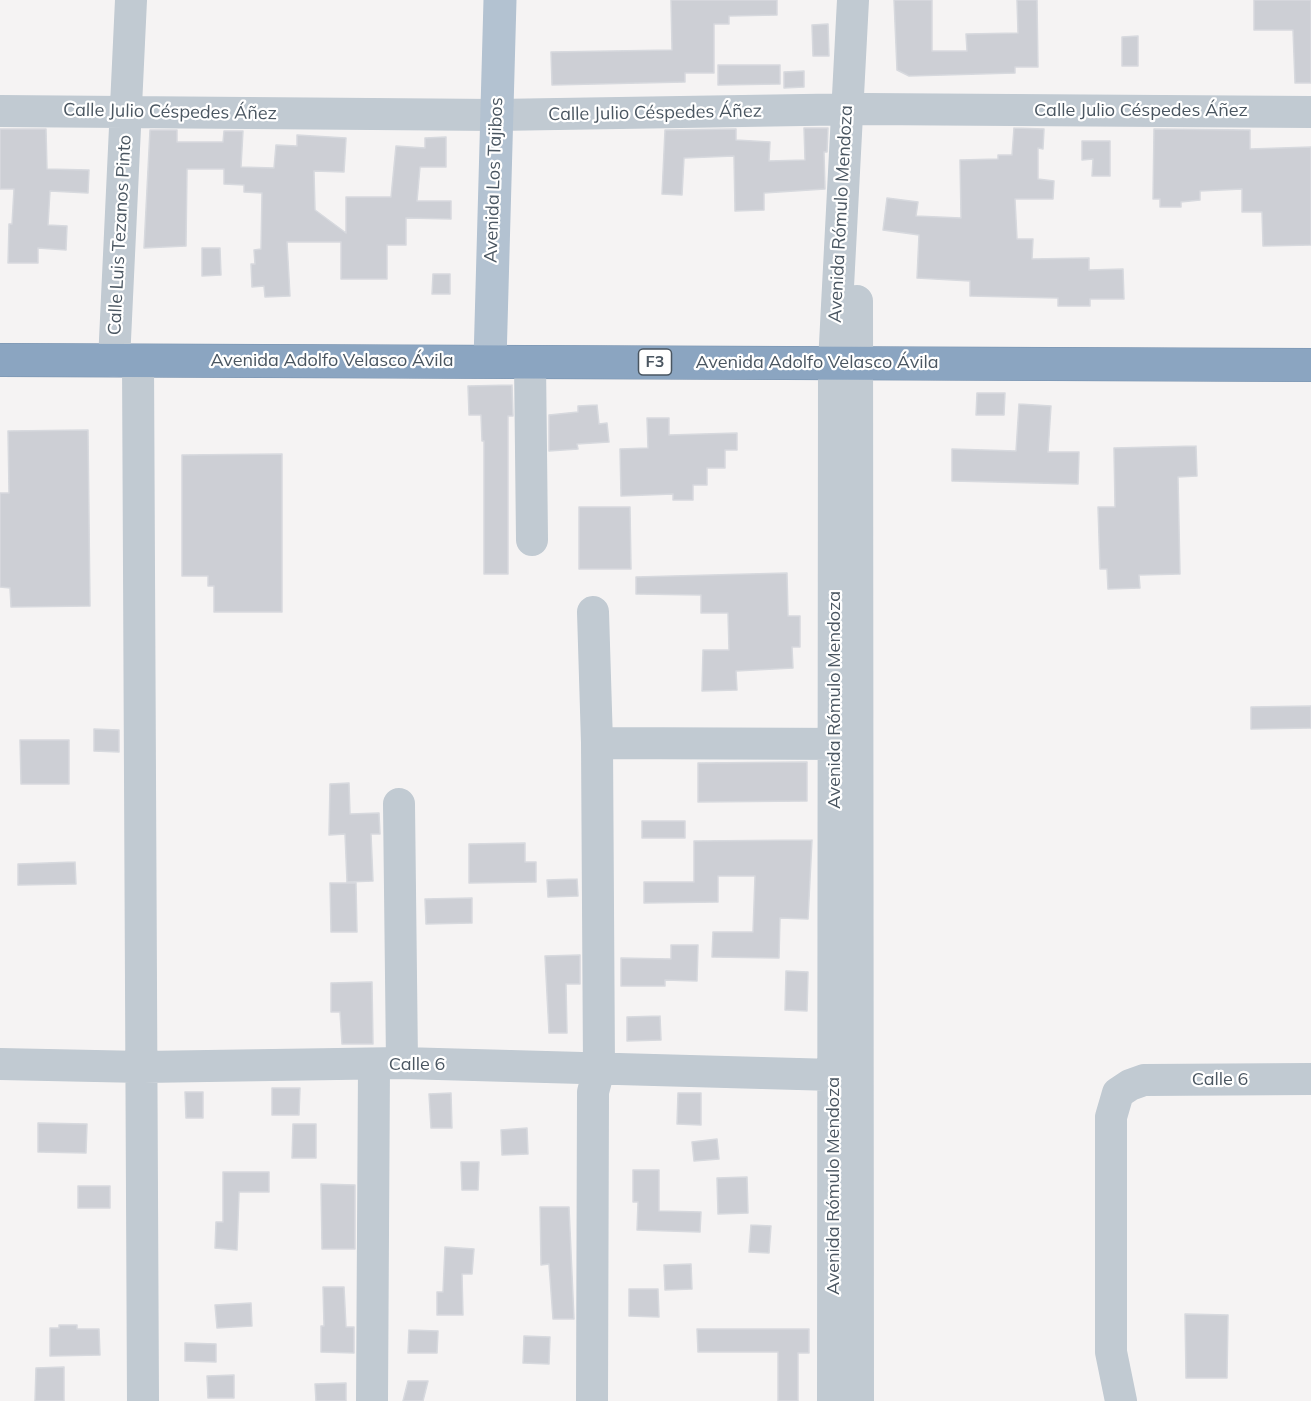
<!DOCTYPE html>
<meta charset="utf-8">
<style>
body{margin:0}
canvas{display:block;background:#f5f3f3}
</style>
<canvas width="1311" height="1401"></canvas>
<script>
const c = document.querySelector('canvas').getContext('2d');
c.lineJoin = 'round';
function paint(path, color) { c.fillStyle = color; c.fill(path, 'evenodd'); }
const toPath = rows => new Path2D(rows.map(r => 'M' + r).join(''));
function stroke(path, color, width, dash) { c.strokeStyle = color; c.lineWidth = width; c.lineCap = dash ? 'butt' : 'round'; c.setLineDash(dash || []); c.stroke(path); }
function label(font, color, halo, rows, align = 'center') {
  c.font = font + ' Mulish,sans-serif'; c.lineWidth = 4.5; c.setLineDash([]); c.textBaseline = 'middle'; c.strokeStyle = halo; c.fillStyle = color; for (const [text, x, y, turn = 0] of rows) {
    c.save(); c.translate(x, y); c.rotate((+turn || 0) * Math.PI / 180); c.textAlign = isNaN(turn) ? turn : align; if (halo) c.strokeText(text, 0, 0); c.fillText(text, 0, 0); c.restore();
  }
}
const building = toPath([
 [671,0,777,0,777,15,729,16,729,24,714,24,714,73,685,73,685,82,552,85,551,52,672,50,671,0],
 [894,0,932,0,932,51,967,51,966,34,1018,33,1017,0,1037,0,1038,67,1015,67,1015,73,909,76,897,70,894,0],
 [1254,0,1311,0,1311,83,1295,83,1293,30,1254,30,1254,0],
 [828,24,829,56,813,56,812,25,828,24],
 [1138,36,1138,66,1122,66,1122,37,1138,36],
 [718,65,780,65,780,84,718,85,718,65],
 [804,71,804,87,784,88,784,72,804,71],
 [804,128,828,128,827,152,824,152,825,189,764,193,764,210,735,211,734,156,684,158,682,195,662,194,665,130,736,129,736,140,770,142,769,161,805,160,804,128],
 [1014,128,1044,129,1043,149,1038,148,1038,179,1054,181,1053,199,1015,199,1017,239,1033,239,1032,259,1089,258,1089,270,1123,269,1124,299,1090,299,1090,306,1058,306,1058,298,970,296,970,281,917,278,919,235,883,230,887,198,918,202,916,216,961,218,960,160,998,159,998,155,1012,155,1014,128],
 [0,129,46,129,47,169,89,170,88,193,50,191,48,225,67,226,66,250,38,248,38,263,8,263,9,224,12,224,14,189,0,189,0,129],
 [1154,129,1250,130,1250,149,1311,147,1311,245,1263,246,1262,212,1242,212,1242,189,1200,191,1200,200,1181,202,1181,207,1160,207,1160,199,1153,199,1154,129],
 [150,130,177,130,177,142,223,142,224,131,243,131,241,167,274,168,276,145,297,146,297,135,346,138,344,172,314,171,315,210,346,233,346,197,391,197,396,146,425,148,425,138,446,137,446,167,420,167,417,201,451,201,451,219,406,218,406,245,387,245,387,279,341,279,341,242,287,242,290,296,265,297,264,286,252,287,251,264,255,264,254,250,261,249,262,193,244,192,244,185,224,184,224,169,187,169,186,246,144,248,150,130],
 [1082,141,1110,141,1110,176,1092,176,1093,159,1082,160,1082,141],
 [202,248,220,248,221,275,202,276,202,248],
 [433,274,450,274,450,294,432,294,433,274],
 [512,385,513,416,508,416,508,574,484,574,484,441,482,441,481,415,469,415,468,386,512,385],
 [977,393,1005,393,1004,415,976,415,977,393],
 [1019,404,1051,406,1048,452,1079,452,1078,484,952,481,952,449,1016,451,1019,404],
 [597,405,599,424,607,423,609,442,577,444,578,449,549,451,549,415,578,412,578,406,597,405],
 [647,418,669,418,669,435,737,433,737,450,725,450,725,468,707,468,707,485,693,485,693,500,673,500,673,494,621,496,620,449,648,448,647,418],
 [88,430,90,606,11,607,10,588,0,587,0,493,9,493,8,431,88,430],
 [1196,446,1197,476,1178,477,1180,574,1139,575,1140,588,1108,589,1107,569,1100,569,1098,507,1115,507,1114,448,1196,446],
 [282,454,282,612,214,612,214,586,208,586,208,576,182,576,182,455,282,454],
 [579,507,630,507,631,569,579,569,579,507],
 [787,573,788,616,800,616,800,647,792,647,793,668,736,671,737,690,702,691,703,650,729,650,728,613,701,613,701,595,636,594,636,577,787,573],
 [1311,706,1311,728,1251,729,1251,707,1311,706],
 [94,729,119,730,119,752,94,751,94,729],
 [20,740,69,740,69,784,21,784,20,740],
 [807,762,807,801,698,802,698,763,807,762],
 [349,783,350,814,379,813,380,834,371,834,373,881,347,882,345,834,329,835,330,784,349,783],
 [642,821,685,821,685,838,642,838,642,821],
 [812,840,808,919,780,918,779,958,712,957,713,932,753,932,755,876,718,876,718,902,644,903,644,882,694,882,694,841,812,840],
 [525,843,525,862,536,862,536,882,469,883,469,844,525,843],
 [75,862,76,884,18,885,18,864,75,862],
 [577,879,578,896,548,897,547,880,577,879],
 [330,883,356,883,357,932,331,932,330,883],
 [472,898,472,923,426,924,425,899,472,898],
 [671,945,698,945,697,981,665,980,665,986,621,986,621,958,671,959,671,945],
 [580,955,580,984,566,984,567,1033,549,1033,545,956,580,955],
 [786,971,808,972,807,1011,785,1010,786,971],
 [372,982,373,1044,342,1044,340,1012,331,1012,331,983,372,982],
 [660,1016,661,1040,627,1041,627,1017,660,1016],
 [272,1088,300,1088,299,1115,272,1115,272,1088],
 [185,1092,203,1092,203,1118,186,1118,185,1092],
 [451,1093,452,1128,431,1128,429,1094,451,1093],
 [678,1093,701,1093,701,1125,677,1124,678,1093],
 [38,1123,87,1124,86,1153,38,1152,38,1123],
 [293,1124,316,1124,316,1158,292,1158,293,1124],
 [527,1128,528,1154,502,1155,501,1130,527,1128],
 [717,1139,719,1159,694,1161,692,1142,717,1139],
 [461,1162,479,1162,478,1190,462,1190,461,1162],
 [633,1170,659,1170,659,1211,701,1212,700,1232,637,1230,638,1202,633,1202,633,1170],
 [223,1172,269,1172,269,1192,239,1192,237,1250,215,1248,216,1222,223,1222,223,1172],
 [747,1177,748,1213,718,1214,717,1178,747,1177],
 [321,1184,355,1185,355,1249,322,1249,321,1184],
 [78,1186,110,1186,110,1208,78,1208,78,1186],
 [540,1207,569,1207,574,1319,553,1319,549,1264,541,1265,540,1207],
 [751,1225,771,1226,769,1253,749,1252,751,1225],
 [445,1247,474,1249,472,1274,462,1274,463,1315,437,1315,437,1292,443,1292,445,1247],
 [691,1264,692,1289,665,1290,664,1265,691,1264],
 [323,1287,344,1287,346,1327,354,1327,354,1353,321,1352,321,1326,324,1326,323,1287],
 [629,1289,658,1289,659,1317,629,1316,629,1289],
 [251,1303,252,1326,217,1328,215,1305,251,1303],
 [1185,1314,1228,1315,1227,1378,1186,1378,1185,1314],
 [59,1325,77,1325,77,1329,99,1329,100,1355,50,1356,50,1328,59,1328,59,1325],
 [697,1329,809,1329,809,1353,798,1353,798,1401,778,1401,778,1352,698,1352,697,1329],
 [409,1330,438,1331,437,1353,408,1353,409,1330],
 [524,1336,550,1337,549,1364,523,1363,524,1336],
 [185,1343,216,1344,216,1362,185,1361,185,1343],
 [64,1367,64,1401,35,1401,36,1368,64,1367],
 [234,1375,234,1398,208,1398,207,1376,234,1375],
 [408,1381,428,1381,423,1401,403,1401,408,1381],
 [346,1383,346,1401,316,1401,315,1384,346,1383]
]);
paint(building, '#cdcfd5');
stroke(building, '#d7d9de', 1.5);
const highway = toPath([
 [0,360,1311,365]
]);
stroke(highway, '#7690ad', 34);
stroke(toPath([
 [0,111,496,115,865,109,1311,112],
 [857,301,858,1401],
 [114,361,131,0],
 [138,361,143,1401],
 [530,362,532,540],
 [597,743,854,744],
 [399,804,402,1063],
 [0,1064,143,1067,402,1063,834,1075],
 [372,1401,374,1065],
 [592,1401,593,1092,599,1069,597,743,593,612],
 [833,1401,834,363,853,0],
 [1121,1401,1111,1352,1111,1117,1118,1093,1130,1085,1144,1080,1311,1079]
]), '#c1cad2', 32);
stroke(toPath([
 [490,361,500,0]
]), '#b3c2d1', 33);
stroke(highway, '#8ba5c1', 33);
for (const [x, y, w] of [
 [655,362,33]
]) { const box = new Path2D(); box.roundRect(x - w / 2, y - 13, w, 26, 4.5); c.fillStyle = '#fff'; c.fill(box); stroke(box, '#4a5661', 1.5); }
label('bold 16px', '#4a5661', null, [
 ["F3",655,362]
]);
label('18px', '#4a5661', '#fff', [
 ["Calle Julio Céspedes Áñez",1141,111],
 ["Calle Julio Céspedes Áñez",170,112,1],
 ["Calle Julio Céspedes Áñez",655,113,-1],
 ["Avenida Los Tajibos",494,180,-88],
 ["Avenida Rómulo Mendoza",841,214,-87],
 ["Calle Luis Tezanos Pinto",120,235,-87],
 ["Avenida Adolfo Velasco Ávila",332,361],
 ["Avenida Adolfo Velasco Ávila",817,363],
 ["Avenida Rómulo Mendoza",835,700,-90],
 ["Calle 6",417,1065],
 ["Calle 6",1220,1080],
 ["Avenida Rómulo Mendoza",834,1186,-90]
]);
</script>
